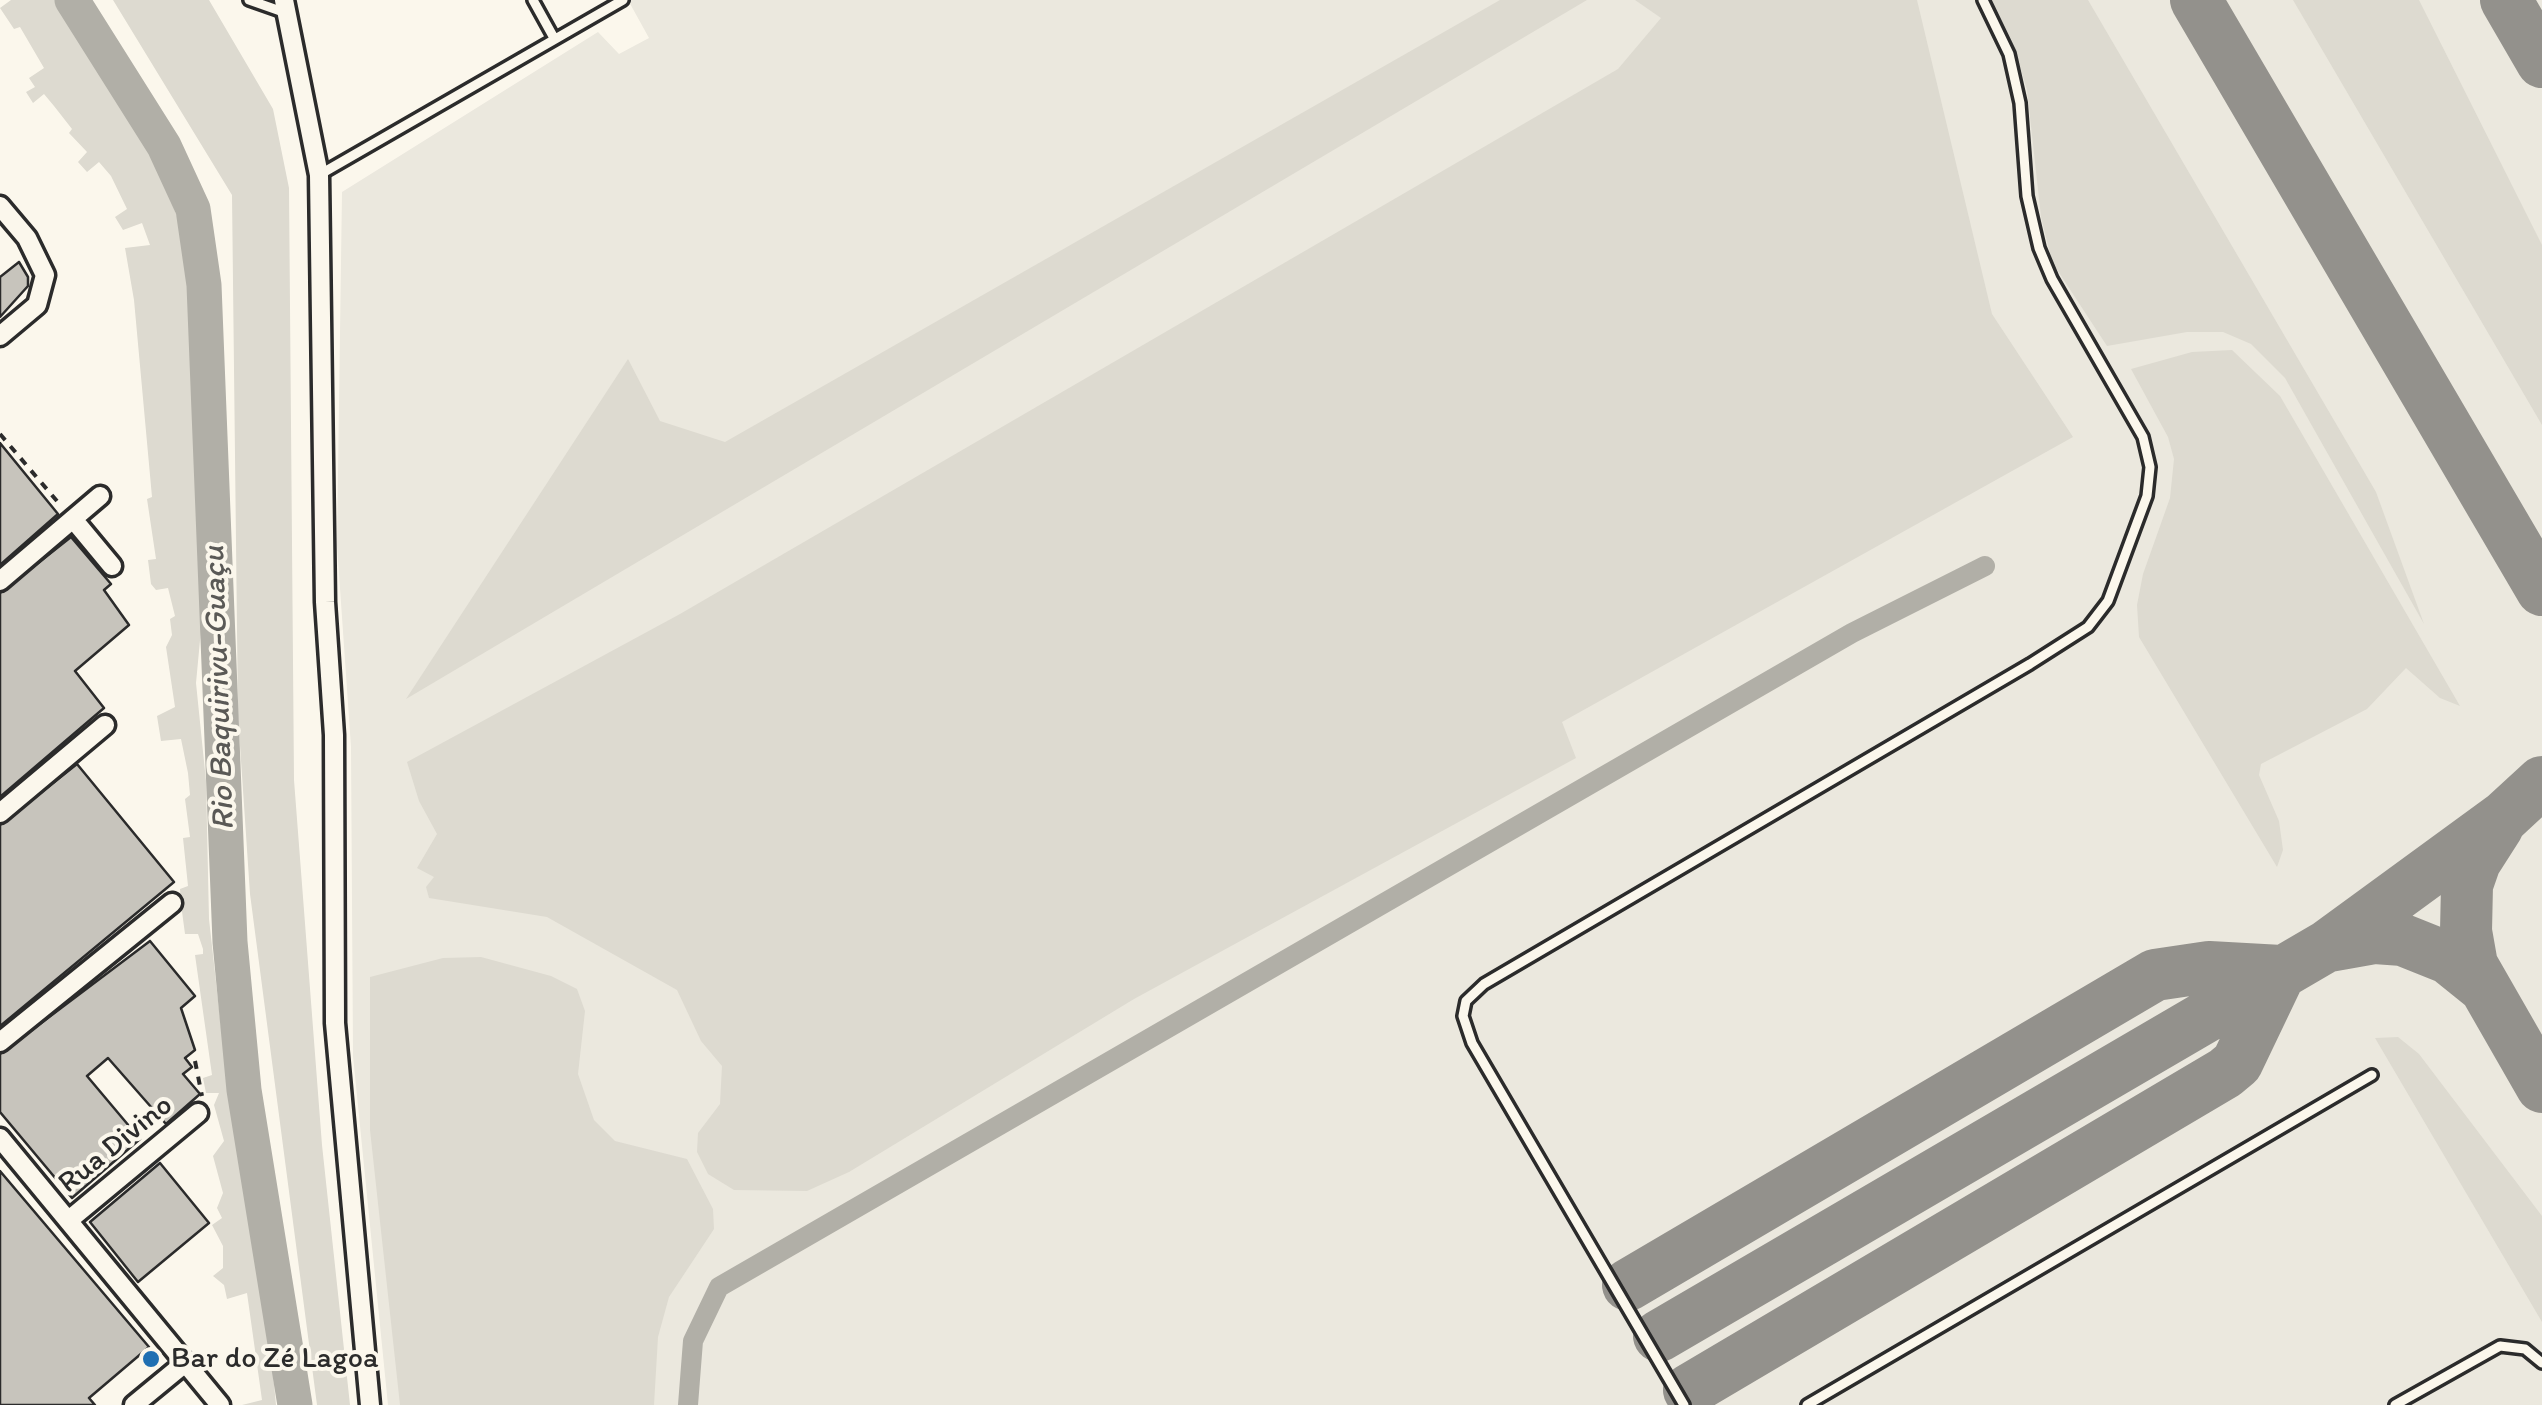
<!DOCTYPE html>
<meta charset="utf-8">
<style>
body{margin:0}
canvas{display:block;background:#fbf7ec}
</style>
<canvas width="2542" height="1405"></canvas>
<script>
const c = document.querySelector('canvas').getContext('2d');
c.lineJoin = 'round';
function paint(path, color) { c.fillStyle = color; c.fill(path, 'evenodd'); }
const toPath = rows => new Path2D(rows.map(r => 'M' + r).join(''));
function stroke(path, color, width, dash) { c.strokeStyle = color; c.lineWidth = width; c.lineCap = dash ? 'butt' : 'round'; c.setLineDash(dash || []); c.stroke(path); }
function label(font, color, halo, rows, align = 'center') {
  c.font = font + ' Itim,sans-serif'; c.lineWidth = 8; c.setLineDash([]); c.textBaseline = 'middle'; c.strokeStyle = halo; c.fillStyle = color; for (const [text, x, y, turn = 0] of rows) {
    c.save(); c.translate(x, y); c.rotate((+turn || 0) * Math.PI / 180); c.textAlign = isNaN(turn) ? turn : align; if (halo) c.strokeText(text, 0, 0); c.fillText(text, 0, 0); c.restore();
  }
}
paint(toPath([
 [628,0,2542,0,2542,1405,388,1405,353,1056,351,747,337,545,342,192,598,32,619,54,649,38]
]), '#ebe8de');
paint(toPath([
 [11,0,56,0,103,62,149,143,196,266,205,411,202,619,196,683,206,781,209,919,225,1063,263,1270,276,1405,242,1405,262,1400,247,1293,227,1299,224,1285,213,1276,223,1268,223,1246,212,1225,222,1218,217,1208,223,1193,213,1156,224,1141,214,1105,219,1093,206,1093,203,1078,212,1075,195,955,203,954,203,949,198,934,185,934,181,904,180,889,188,886,183,838,190,837,185,799,190,795,188,773,181,739,161,741,157,716,175,707,166,647,172,635,170,619,175,616,168,588,156,590,151,584,148,560,156,559,147,499,152,497,134,300,125,248,150,245,142,223,123,230,115,217,127,209,111,176,99,162,87,172,78,162,87,152,69,133,72,129,54,106,44,94,33,103,26,92,35,87,29,78,44,68,20,27,14,29,0,8],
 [113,0,209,0,273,109,289,188,294,780,322,1145,350,1405,317,1405,250,894,238,716,232,195],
 [1500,0,1587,0,406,699,628,359,660,421,725,442],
 [1635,0,1917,0,1992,314,2073,437,1562,722,1576,758,1134,999,849,1172,807,1191,734,1190,708,1174,697,1152,698,1133,720,1104,722,1066,701,1041,677,990,547,917,429,898,426,887,434,877,417,868,437,834,419,801,407,762,680,614,1618,69,1661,18],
 [1991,0,2088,0,2376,492,2424,624,2285,378,2251,344,2223,332,2187,332,2107,346,2052,262,2041,217,2027,90,2014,47],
 [2293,0,2419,0,2542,245,2542,425],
 [2232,350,2280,396,2460,706,2440,698,2406,668,2367,709,2261,764,2259,775,2279,821,2283,850,2277,867,2139,637,2137,605,2143,574,2170,498,2174,459,2168,437,2131,369,2192,352],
 [481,957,551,976,577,989,585,1011,578,1074,594,1120,615,1141,687,1159,713,1209,714,1229,669,1297,658,1337,654,1405,400,1405,370,1130,370,977,443,958],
 [2398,1037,2419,1054,2542,1216,2542,1322,2375,1038]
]), '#dddad0');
stroke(toPath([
 [688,1405,693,1341,719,1287,1852,633,1985,566]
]), '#b1afa7', 20);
stroke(toPath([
 [72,0,164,146,193,209,204,285,230,942,244,1090,295,1405]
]), '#b1afa7', 35);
stroke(toPath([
 [2196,0,2542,590],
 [2506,0,2542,62],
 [2498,826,2475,862,2467,885,2466,931,2472,965,2542,1087],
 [2330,946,2375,938,2403,940,2448,958,2484,987],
 [1628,1285,2155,975,2209,967,2281,971,2237,1063,2225,1073,1689,1390],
 [1659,1336,2327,946,2505,816,2542,782]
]), '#93918c', 52);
const building = toPath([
 [19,262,28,277,28,286,0,317,0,277,19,262],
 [0,443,58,514,0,565,0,443],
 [71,537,111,584,104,590,129,625,75,671,104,708,0,797,0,593,71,537],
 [77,764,174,882,0,1026,0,825,77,764],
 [150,941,195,996,181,1008,195,1050,185,1058,192,1067,183,1074,200,1094,166,1124,108,1058,87,1076,140,1139,72,1198,0,1112,0,1054,150,941],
 [160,1163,209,1223,138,1282,90,1222,160,1163],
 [0,1171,149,1347,89,1398,95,1405,0,1405,0,1171]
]);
paint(building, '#c7c4bc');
stroke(building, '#2b2b2b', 2.5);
const service = toPath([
 [249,0,286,13],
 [533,0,554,38],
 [319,175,623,0],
 [1684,1405,1472,1043,1463,1016,1466,1001,1484,984,2030,664,2088,627,2108,601,2147,496,2150,467,2143,437,2052,279,2039,248,2027,196,2020,103,2009,54,1983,0],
 [1807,1405,2372,1075],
 [2395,1405,2500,1346,2525,1349,2542,1363]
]);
const minor = toPath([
 [284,0,319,175,325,602,334,735,335,1023,370,1405],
 [0,206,27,238,45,275,37,305,0,336],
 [73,519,112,566],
 [0,581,100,496],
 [0,813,105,725],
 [0,1042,172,903],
 [0,1138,220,1405],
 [69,1220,198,1113],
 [134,1405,185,1363]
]);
stroke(service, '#2b2b2b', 16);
stroke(minor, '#2b2b2b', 25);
stroke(toPath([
 [0,434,62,507],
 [195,1061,202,1096]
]), '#2b2b2b', 4, [8, 8]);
stroke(service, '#fbf7ec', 9);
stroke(minor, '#fbf7ec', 18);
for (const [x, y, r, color] of [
 [151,1359,10,"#1f6fb2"]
]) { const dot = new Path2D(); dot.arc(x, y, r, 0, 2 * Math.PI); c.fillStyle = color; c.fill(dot); stroke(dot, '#fbf7ec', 4); }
label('30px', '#2b2b2b', '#fbf7ec', [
 ["Rua Divino",116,1145,-39]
]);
label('30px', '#2b2b2b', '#fbf7ec', [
 ["Bar do Zé Lagoa",171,1359]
], 'left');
label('italic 32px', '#5a5956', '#fbf7ec', [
 ["Rio Baquirivu-Guaçu",220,688,-92]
]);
</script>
